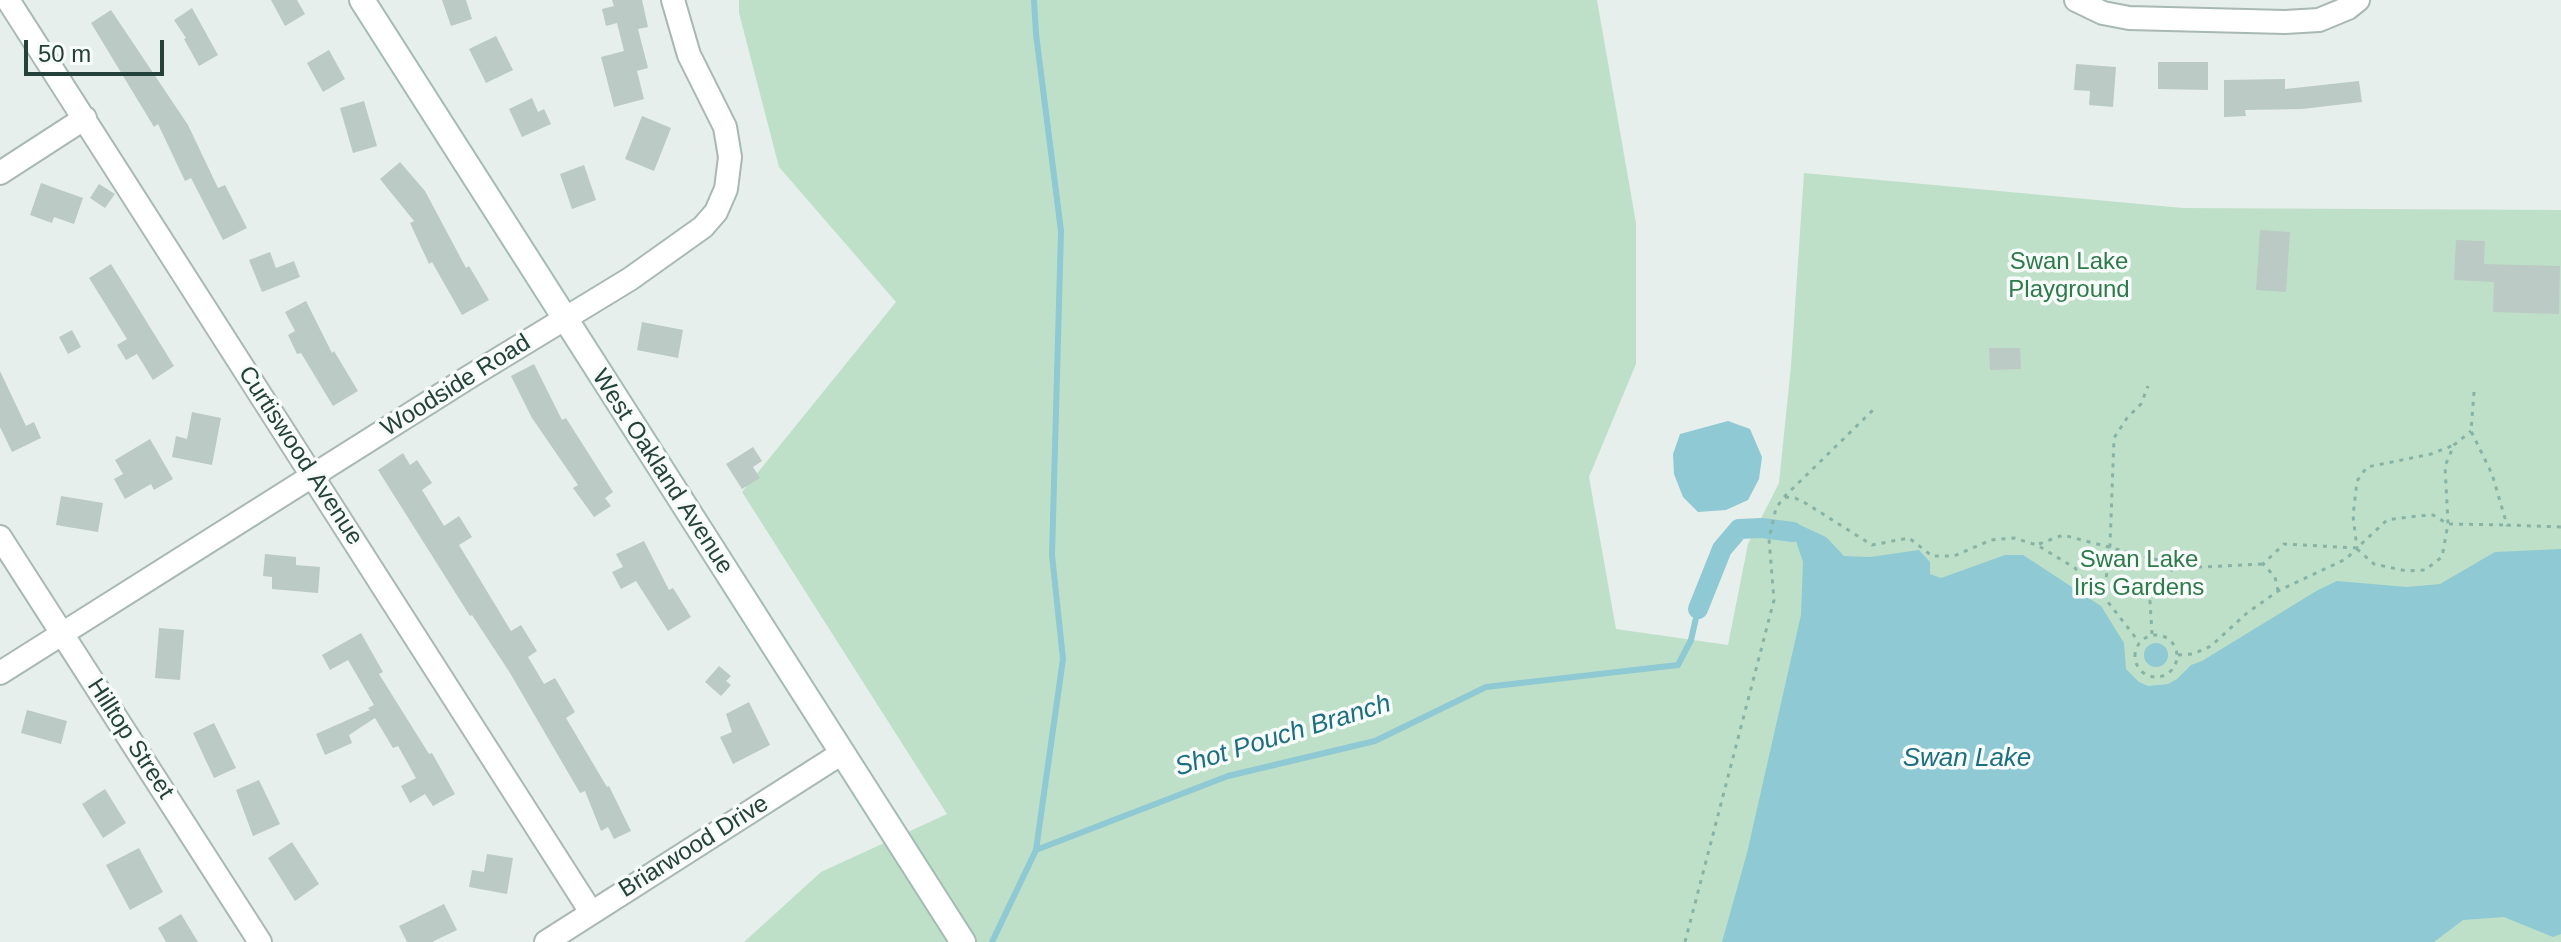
<!DOCTYPE html>
<style>
body{margin:0}
#map{position:relative;width:2561px;height:942px;overflow:hidden;background:#e6efeb;font-family:Arial,sans-serif}
canvas{display:block}
.scale{position:absolute;left:24px;top:40px;width:140px;height:36px;box-sizing:border-box;border:4px solid #24423a;border-top:0;padding-left:10px;font-size:24px;line-height:28px;white-space:nowrap;color:#24423a;-webkit-text-stroke:6px #f7fbf9;paint-order:stroke}
</style>
<div id="map">
<canvas width="2561" height="942"></canvas>
<div class="scale">50 m</div>
</div>
<script>
const c = document.querySelector('canvas').getContext('2d');
c.lineJoin = 'round';
function paint(path, color) { c.fillStyle = color; c.fill(path, 'evenodd'); }
const toPath = rows => new Path2D(rows.map(r => 'M' + r).join(''));
function stroke(path, color, width, dash) { c.strokeStyle = color; c.lineWidth = width; c.lineCap = dash ? 'butt' : 'round'; c.setLineDash(dash || []); c.stroke(path); }
function label(font, color, halo, rows, align = 'center') {
  c.font = font + ' Arial,sans-serif'; c.lineWidth = 7; c.setLineDash([]); c.textBaseline = 'middle'; c.strokeStyle = halo; c.fillStyle = color; for (const [text, x, y, turn = 0] of rows) {
    c.save(); c.translate(x, y); c.rotate((+turn || 0) * Math.PI / 180); c.textAlign = isNaN(turn) ? turn : align; if (halo) c.strokeText(text, 0, 0); c.fillText(text, 0, 0); c.restore();
  }
}
paint(toPath([
 [739,0,1597,0,1636,223,1636,364,1589,477,1616,629,1728,645,1748,544,1779,483,1791,366,1804,173,2183,208,2561,210,2561,942,744,942,821,872,947,814,742,492,896,302,779,167,739,13]
]), '#bfe0c8');
paint(toPath([
 [1728,421,1750,429,1762,457,1759,479,1748,500,1726,510,1698,512,1683,497,1674,474,1673,454,1680,434],
 [1800,525,1826,537,1844,556,1870,557,1919,550,1930,562,1930,574,1941,578,2005,555,2023,555,2101,606,2124,643,2126,669,2139,682,2148,686,2168,684,2177,679,2191,665,2202,661,2318,590,2337,581,2407,587,2440,584,2495,552,2561,549,2561,934,2553,937,2504,917,2463,920,2434,942,1722,942,1747,853,1801,615,1803,562,1793,532],
 '2144 655a12 12 0 1 1 24 0a12 12 0 1 1-24 0Z'
]), '#8ec9d4');
stroke(toPath([
 [1036,850,1228,776,1375,741,1486,687,1678,665,1691,640,1698,609],
 [992,942,1036,850,1063,659,1052,555,1061,231,1036,34,1034,0]
]), '#8ec9d4', 6);
stroke(toPath([
 [1698,609,1722,549,1739,529,1762,528,1793,532]
]), '#8ec9d4', 20);
paint(toPath([
 [271,0,297,0,305,14,285,26],
 [442,0,466,0,472,19,451,26],
 [612,0,642,0,648,27,638,29,648,68,637,71,644,99,614,107,601,57,624,51,617,23,606,26,602,9,614,6],
 [192,8,218,55,199,66,184,39,186,38,174,20],
 [111,10,188,125,218,188,225,185,247,228,223,240,191,178,185,181,158,124,154,127,91,23],
 [496,36,513,70,486,83,469,49],
 [329,50,345,79,323,92,307,63],
 [2158,62,2208,62,2208,90,2158,89],
 [2076,64,2116,67,2113,107,2089,105,2090,91,2074,90],
 [2285,79,2285,89,2359,81,2362,102,2302,109,2245,110,2246,116,2224,117,2224,80],
 [532,98,538,112,544,109,551,124,522,137,509,109],
 [364,101,377,146,353,153,340,108],
 [642,116,671,128,654,171,625,159],
 [400,162,425,191,466,268,469,266,489,300,462,315,432,262,429,264,410,223,414,221,380,179],
 [584,165,596,200,572,209,560,174],
 [41,183,83,198,74,224,54,217,52,223,30,215],
 [99,184,115,194,105,208,90,198],
 [2260,230,2290,232,2286,292,2256,290],
 [2456,240,2485,241,2484,264,2560,266,2559,314,2493,312,2494,282,2454,280],
 [270,252,276,268,294,261,300,277,262,292,249,260],
 [111,264,174,366,153,380,137,354,126,360,117,345,127,339,89,278],
 [306,301,332,353,334,351,358,391,333,406,301,353,297,354,288,335,295,331,285,312],
 [642,322,683,330,678,358,637,350],
 [72,330,81,347,68,354,59,337],
 [1989,348,2020,348,2021,369,1990,370],
 [534,364,562,420,566,418,613,492,605,498,611,506,594,517,573,488,578,485,532,418,511,376],
 [0,371,26,426,34,422,41,438,12,452,0,427],
 [192,412,221,418,212,465,172,457,176,436,187,439],
 [150,439,173,479,154,490,151,484,125,499,114,479,123,474,115,460],
 [753,447,762,461,753,467,760,478,742,489,726,464],
 [403,453,410,465,417,460,432,483,422,490,444,526,459,516,472,537,459,545,511,631,521,625,537,651,528,657,544,684,555,678,575,712,566,718,607,787,609,786,631,831,614,839,608,827,601,831,585,791,580,793,510,673,472,615,470,616,378,470],
 [61,496,103,503,98,532,56,525],
 [644,541,669,590,673,588,691,617,668,631,636,581,621,589,612,572,623,567,616,554],
 [265,554,296,557,296,565,320,567,318,593,272,589,272,577,263,576],
 [159,628,184,630,180,680,155,678],
 [361,633,383,672,379,674,429,754,432,753,455,794,433,806,425,794,410,803,401,786,416,778,398,746,393,748,375,718,349,735,352,743,325,755,316,734,370,710,368,708,374,705,348,660,330,670,322,655],
 [719,666,731,676,726,681,731,685,721,696,705,682],
 [749,702,770,745,733,764,720,737,732,732,726,714],
 [27,710,67,721,61,744,21,733],
 [214,723,236,768,214,778,193,733],
 [259,780,280,824,253,836,236,790],
 [105,789,126,823,103,838,82,804],
 [292,842,319,884,295,901,268,858],
 [139,848,163,892,130,910,106,865],
 [487,854,513,858,507,894,469,887,472,870,484,872],
 [444,904,457,930,432,942,407,942,399,926],
 [181,914,198,942,166,942,158,928]
]), '#bbcac4');
const street = toPath([
 [8,0,591,912],
 [2076,0,2103,13,2129,18,2285,22,2319,20,2348,8,2358,0],
 [0,173,85,118],
 [0,537,260,942],
 [0,673,469,377,630,279,703,227,716,212,726,189,730,157,725,127,689,55,673,0],
 [546,942,842,753]
]);
const secondary = toPath([
 [362,0,963,942]
]);
stroke(street, '#a8b8b2', 26);
stroke(secondary, '#a4bbb3', 28);
stroke(toPath([
 [2474,392,2471,431,2492,474,2507,525,2561,527],
 [1785,497,1795,498,1807,504,1872,545,1909,538,1932,556,1954,556,1991,540,2014,538,2037,545,2075,568,2087,587,2104,597,2139,642],
 [2039,544,2063,535,2177,565],
 [2357,549,2374,564,2407,571,2425,570,2442,557,2448,524,2445,466,2454,445,2471,431],
 [2278,591,2275,577,2263,564,2284,544,2357,548,2387,520,2417,516,2433,515,2448,524,2507,525],
 [2104,597,2110,545,2114,438,2127,418,2141,404,2148,386],
 [2152,634,2150,601,2158,583,2177,565,2201,567,2263,564],
 '2135 656a21 21 0 1 1 42 0a21 21 0 1 1-42 0Z',
 [2178,655,2193,654,2211,646,2247,613,2278,591,2346,559,2357,548,2353,516,2357,481,2367,467,2431,454,2454,445],
 [1685,942,1774,600,1769,539,1776,508,1784,497,1873,410]
]), '#86b3a5', 3, [4, 6]);
stroke(street, '#fff', 22);
stroke(secondary, '#fff', 24);
label('24px', '#2d7a4b', '#f7fbf9', [
 ["Swan Lake",2069,262],
 ["Playground",2069,290],
 ["Swan Lake",2139,560],
 ["Iris Gardens",2139,588]
]);
label('24px', '#24423a', '#f7fbf9', [
 ["Woodside Road",456,386,-32],
 ["Curtiswood Avenue",300,456,57],
 ["West Oakland Avenue",662,472,57],
 ["Hilltop Street",130,739,57],
 ["Briarwood Drive",694,847,-32]
]);
label('italic 26px', '#1c6f80', '#f7fbf9', [
 ["Shot Pouch Branch",1283,736,-17],
 ["Swan Lake",1967,759]
]);
</script>
